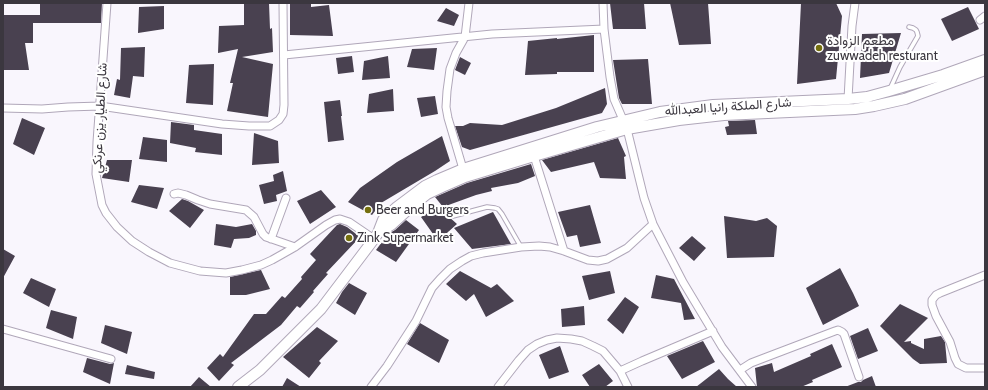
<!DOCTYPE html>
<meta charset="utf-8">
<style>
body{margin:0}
#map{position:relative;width:988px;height:390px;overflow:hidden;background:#f9f6fd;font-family:Cabin,sans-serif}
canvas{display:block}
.frame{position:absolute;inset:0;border:4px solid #3b373f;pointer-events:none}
</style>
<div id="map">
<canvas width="988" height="390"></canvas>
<div class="frame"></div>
</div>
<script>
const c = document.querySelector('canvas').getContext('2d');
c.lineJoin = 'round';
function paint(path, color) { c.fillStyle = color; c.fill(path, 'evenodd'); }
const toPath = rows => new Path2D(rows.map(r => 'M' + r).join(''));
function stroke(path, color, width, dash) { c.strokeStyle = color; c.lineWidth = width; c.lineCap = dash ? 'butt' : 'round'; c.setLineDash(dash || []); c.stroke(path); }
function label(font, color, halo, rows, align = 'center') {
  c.font = font + ' Cabin,Vazirmatn,sans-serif'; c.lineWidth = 4; c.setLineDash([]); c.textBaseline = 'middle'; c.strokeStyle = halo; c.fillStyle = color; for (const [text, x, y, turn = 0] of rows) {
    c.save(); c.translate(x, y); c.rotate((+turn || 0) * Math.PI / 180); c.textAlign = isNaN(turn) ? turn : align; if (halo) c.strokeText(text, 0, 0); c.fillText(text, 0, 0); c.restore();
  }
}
paint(toPath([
 [40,3,102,3,101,23,33,23,33,43,25,43,29,70,3,70,3,15,40,15],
 [244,3,269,3,270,29,272,28,273,52,242,57,273,64,268,117,227,111,233,83,230,83,238,49,218,53,219,26,244,25],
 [290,3,311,3,311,7,329,5,333,36,290,35],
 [610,3,644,3,646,29,613,29],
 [670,3,708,3,711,44,679,45],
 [801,3,836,3,842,16,836,79,797,84],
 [164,6,164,29,138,33,139,7],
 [968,7,979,29,952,41,941,19],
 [446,8,459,15,454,26,437,21],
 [901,33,889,73,860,78,862,34],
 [594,35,594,72,557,72,557,74,525,75,528,41,557,38,557,39],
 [145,47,144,77,133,76,130,98,114,95,117,79,120,80,121,48],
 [437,48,434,70,407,67,412,49],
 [352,56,354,72,338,74,336,58],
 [388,56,390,78,362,80,364,61],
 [460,57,471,63,465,75,455,70],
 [648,59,652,104,622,104,619,98,613,60],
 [214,64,213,105,186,103,189,65],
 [605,88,607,104,602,113,470,150,462,147,455,126,463,126,470,123,502,125,556,108],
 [393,89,394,111,367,113,369,94],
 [435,96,438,114,421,117,417,98],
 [340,100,342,116,341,116,344,140,328,142,324,102],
 [22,118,45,128,34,155,13,144],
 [755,120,757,134,727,135,725,127,729,126,728,121],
 [171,122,194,125,194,130,222,134,222,155,195,152,196,148,170,143],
 [254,133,278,141,279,163,252,165],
 [442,136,450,161,435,171,381,203,372,215,348,202,360,188,397,162],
 [143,137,167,140,167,162,139,159],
 [618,138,626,156,624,157,626,179,600,178,594,162,551,172,542,160],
 [107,160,132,160,129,182,102,178],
 [531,164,535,176,518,183,491,188,492,191,476,195,443,207,435,197,467,183],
 [283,171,287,191,276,195,277,201,264,204,259,185,274,181,273,175],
 [139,185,164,188,157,209,131,202],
 [321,190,336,207,310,224,297,201],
 [182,199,188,201,204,210,190,228,169,211],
 [590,205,601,243,580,247,577,235,567,237,558,212],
 [438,207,457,224,438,241,421,217],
 [493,212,511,244,472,249,454,228],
 [724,216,756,221,767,218,777,226,774,257,727,258],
 [406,220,419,230,396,262,376,250,388,234,395,230],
 [216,224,236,227,252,224,256,231,256,235,249,238,234,239,231,248,214,245],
 [340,224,347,227,360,237,326,273,328,274,313,291,314,292,300,308,297,306,281,325,231,363,234,365,219,381,207,368,220,354,223,357,254,314,266,314,282,296,285,298,302,279,301,277,316,260,310,254,337,225],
 [692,236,706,248,694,261,679,248],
 [3,249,15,256,3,278],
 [840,268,853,293,859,306,823,325,806,288],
 [261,270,270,289,246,295,230,295,230,277],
 [460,271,491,288,497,284,514,301,486,317,474,294,466,301,446,284],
 [610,271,615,293,589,300,582,276],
 [656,275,674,279,695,319,684,320,681,303,651,298],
 [31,278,56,289,49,307,23,293],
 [349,283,367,293,355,315,336,303,342,292],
 [625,297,639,307,623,334,607,320],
 [900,304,928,318,904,342,911,341,911,343,924,349,924,339,941,336,945,342,947,363,920,364,913,359,880,326],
 [584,306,585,325,562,327,561,309],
 [51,310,77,317,73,339,46,328],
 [420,323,449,340,439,363,407,344],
 [105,325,132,332,127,354,101,343],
 [317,327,338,341,319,361,321,363,309,378,283,357],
 [868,328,878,351,858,359,850,336],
 [703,341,715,362,682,379,667,356],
 [832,344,842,367,812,380,813,382,801,387,757,387,755,368,772,363,774,372,811,356,810,354],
 [560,346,569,372,549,379,539,355],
 [87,358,110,364,114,363,110,384,83,372],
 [599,364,613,381,605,387,590,387,582,375],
 [127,365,155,372,154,379,125,374],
 [719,369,728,379,737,387,696,387],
 [872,376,876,387,845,387,858,382,861,382,863,380],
 [199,377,211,387,190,387],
 [287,378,301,387,282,387]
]), '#494150');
const lane = toPath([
 [890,89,900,67,918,36,917,32,916,30,913,28,909,27],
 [453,216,487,207,495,208,498,209,502,214,521,247]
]);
const street = toPath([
 [107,3,97,142,96,174,102,205,106,213,117,227,132,241,149,252,170,263,200,271,226,273,242,270,261,265,272,260,295,247,326,225,335,220,340,219,349,222,374,239],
 [603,3,604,29,610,77,614,99,627,129,644,198,653,224,683,282,722,347,752,387],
 [980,20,985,16],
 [284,55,492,34,604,29],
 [848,99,852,26,855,3],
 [3,108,42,109,68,107,100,106,222,124,249,126,270,126,279,120,283,114,284,105,283,3],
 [534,156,564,251],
 [463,169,448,118,446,107,447,91,450,69,456,53,465,37,469,3],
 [174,194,178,193,186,195,198,200,210,204,246,210,254,217,263,234,266,237,295,247],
 [271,239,286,198],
 [985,275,940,293,936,295,932,300,932,305,936,316,950,342,955,358,958,364,966,368,985,368],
 [3,329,111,359],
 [740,370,751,363,764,358,835,331,838,330,842,332,844,334,859,377],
 [620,371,642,361,713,331],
 [371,387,387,366,416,321,432,288,440,279,450,269,462,261,471,256,483,253,521,247,539,246,550,247,564,251,588,260,598,261,607,259,627,248,653,224],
 [498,387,519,360,528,350,537,344,547,340,557,338,571,339,582,341,593,346,603,351,620,371,628,387]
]);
const secondary = toPath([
 [378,233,391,225,413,205,427,194,442,187,465,177,534,156,627,129,679,120,724,115,855,109,874,106,905,99,985,70],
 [238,387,260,370,321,309,374,239,378,233,383,220,397,207,425,186,437,180,463,169,597,127,660,112,713,105,848,99,867,97,889,91,943,75,985,60]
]);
stroke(lane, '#b0a7b9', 5.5);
stroke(street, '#b0a7b9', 9);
stroke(secondary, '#b0a7b9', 12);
stroke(lane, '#fff', 3.5);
stroke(street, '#fff', 7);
stroke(secondary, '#fff', 10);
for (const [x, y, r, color] of [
 [819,48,4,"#756f0f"],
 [368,210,4,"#756f0f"],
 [349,238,4,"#756f0f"]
]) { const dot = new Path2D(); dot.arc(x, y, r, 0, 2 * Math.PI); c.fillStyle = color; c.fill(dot); stroke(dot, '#fff', 1.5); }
label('13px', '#3b373f', '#fff', [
 ["مطعم الزوادة",827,41],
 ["zuwwadeh resturant",827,56],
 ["Beer and Burgers",376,210],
 ["Zink Supermarket",357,238]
], 'left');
label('13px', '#3b373f', '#fff', [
 ["شارع الملكة رانيا العبدالله",728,107,-4],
 ["شارع الطيار يزن عرنكي",100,118,-87]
]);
</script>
